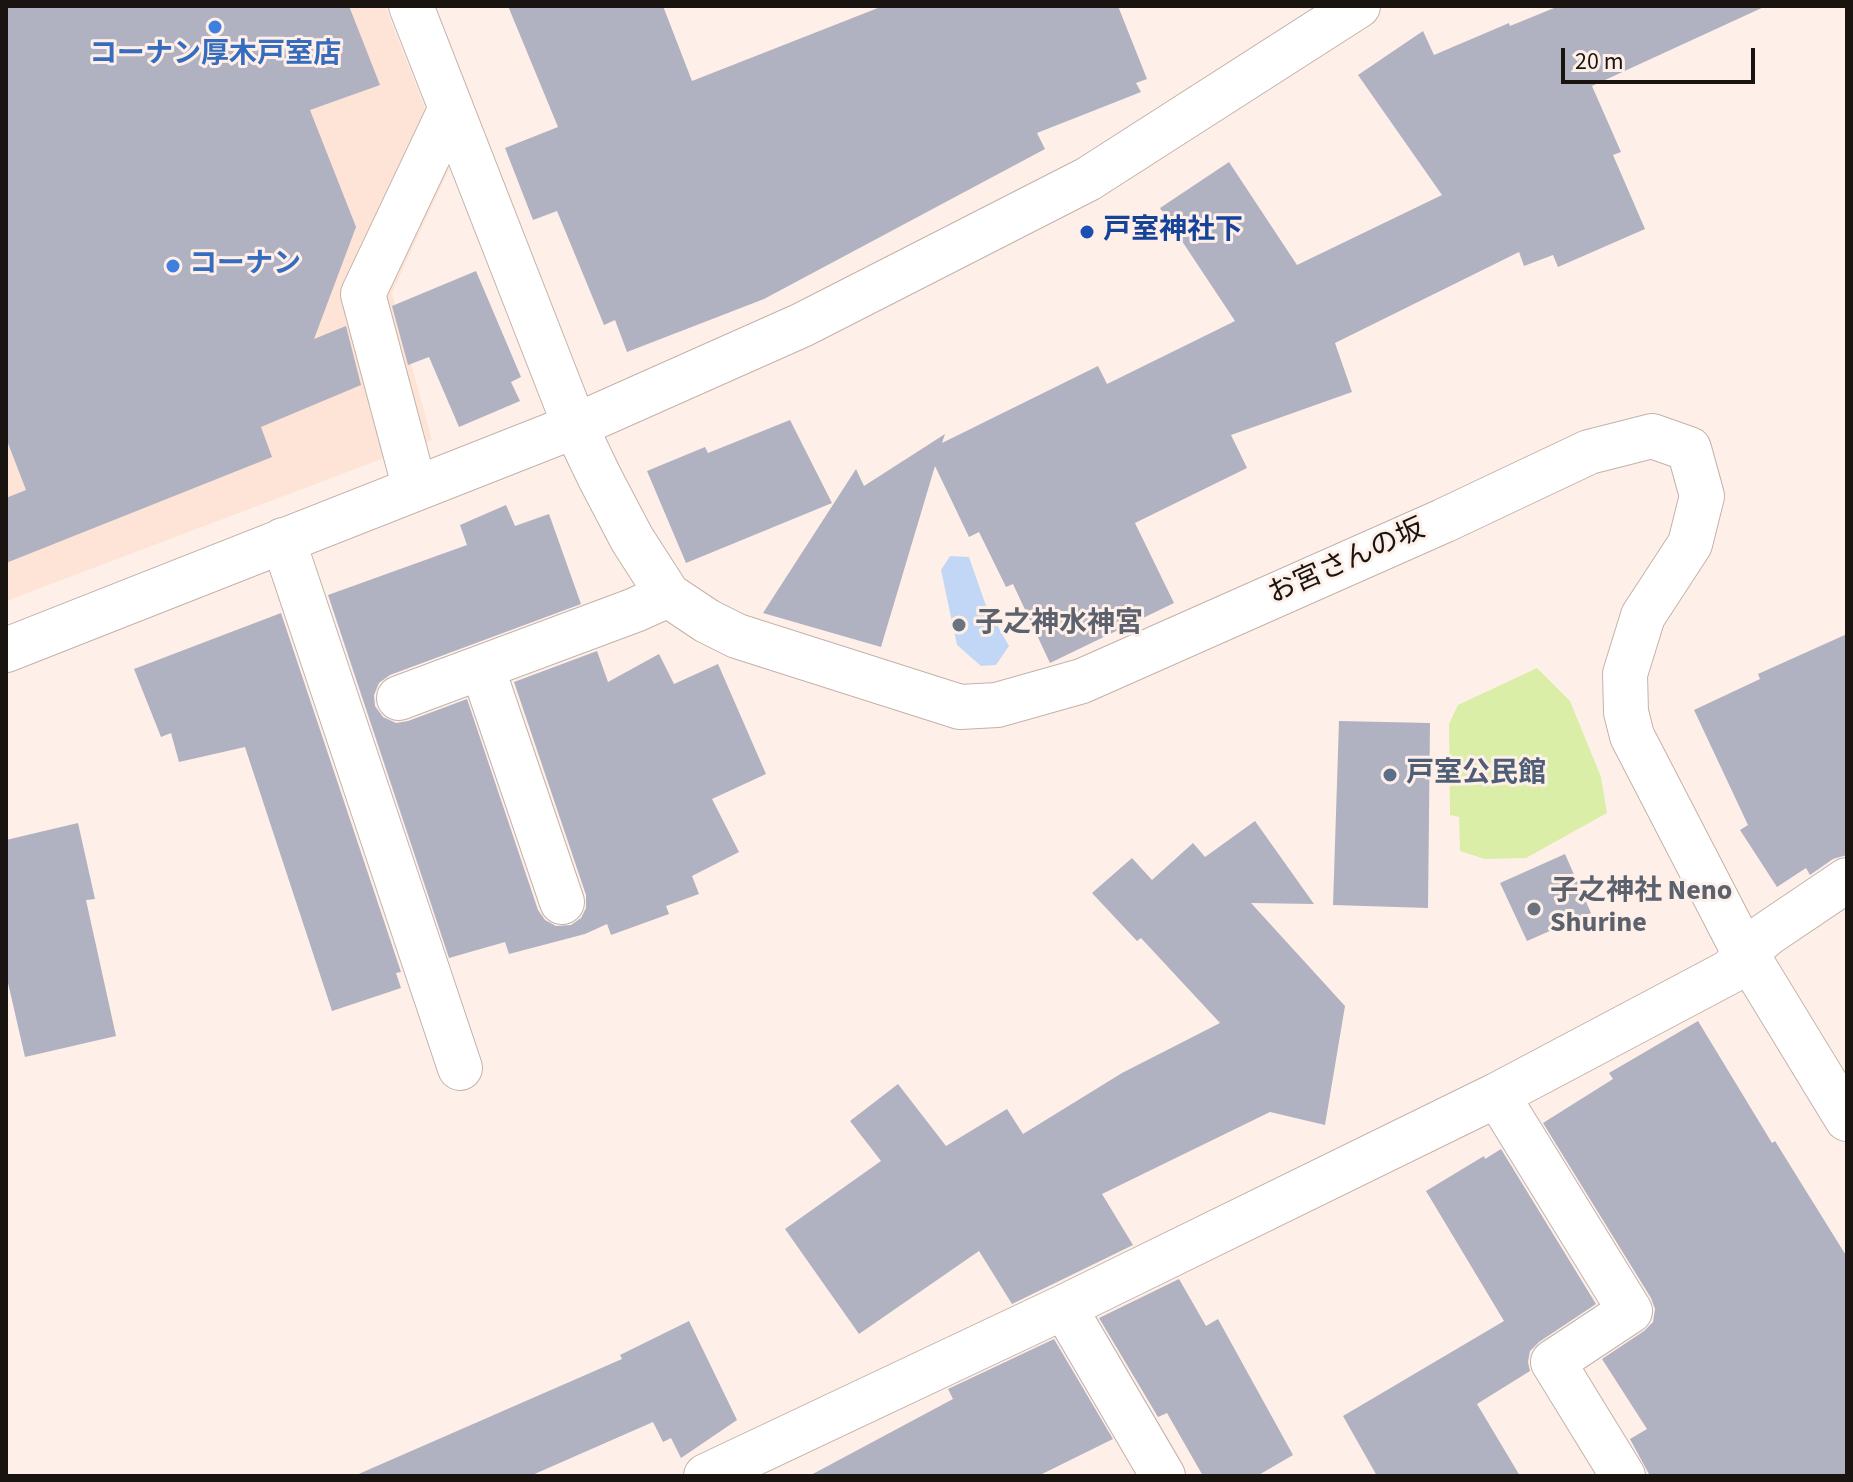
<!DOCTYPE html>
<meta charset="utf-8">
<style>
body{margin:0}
#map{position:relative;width:1853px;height:1482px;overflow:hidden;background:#fef0e9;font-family:"Source Sans 3",sans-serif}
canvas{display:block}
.frame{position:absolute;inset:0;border:8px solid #1a1411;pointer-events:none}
.scale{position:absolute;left:1561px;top:48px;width:194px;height:36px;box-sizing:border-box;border:4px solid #1a1411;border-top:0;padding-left:10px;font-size:24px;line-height:28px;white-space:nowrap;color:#1a1411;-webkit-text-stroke:6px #fef0e9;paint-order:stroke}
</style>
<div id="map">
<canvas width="1853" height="1482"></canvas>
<div class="frame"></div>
<div class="scale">20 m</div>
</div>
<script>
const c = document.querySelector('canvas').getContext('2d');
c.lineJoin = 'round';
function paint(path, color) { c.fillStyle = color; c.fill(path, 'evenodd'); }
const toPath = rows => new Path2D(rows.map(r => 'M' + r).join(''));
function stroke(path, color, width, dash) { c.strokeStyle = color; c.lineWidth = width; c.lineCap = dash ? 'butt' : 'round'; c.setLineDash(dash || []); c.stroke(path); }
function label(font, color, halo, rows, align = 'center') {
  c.font = font + ' "Source Sans 3","Noto Sans JP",sans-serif'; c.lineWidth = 6; c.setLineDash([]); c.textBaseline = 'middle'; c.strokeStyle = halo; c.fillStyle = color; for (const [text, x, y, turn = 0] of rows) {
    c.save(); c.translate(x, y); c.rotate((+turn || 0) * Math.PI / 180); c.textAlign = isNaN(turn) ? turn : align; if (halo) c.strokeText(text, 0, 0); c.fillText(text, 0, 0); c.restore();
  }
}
paint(toPath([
 [6,6,385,6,449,169,392,293,432,440,6,601]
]), '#fde4d7');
paint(toPath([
 [1537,668,1570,701,1601,777,1607,813,1526,858,1485,859,1460,851,1459,817,1450,815,1449,724,1458,705]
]), '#daeea8');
paint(toPath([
 [950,556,969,557,985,603,1009,646,996,665,981,666,957,645,941,570]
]), '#c2d7f5');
paint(toPath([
 [6,6,349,6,380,85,310,110,356,227,314,339,346,326,361,385,261,427,272,457,6,563,6,498,26,490,6,438],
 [508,6,663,6,692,81,883,6,1118,6,1147,79,1136,83,1141,92,1037,133,1045,149,764,299,627,352,615,320,604,325,557,211,533,220,505,148,558,127],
 [1559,6,1766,6,1592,86,1621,152,1613,155,1645,229,1558,267,1553,255,1524,266,1519,252,1335,343,1352,392,1231,435,1247,468,1135,523,1174,603,1050,663,1013,584,1006,587,979,532,969,537,935,466,881,647,763,613,856,469,864,486,945,434,942,443,1098,366,1107,384,1235,321,1160,208,1229,162,1297,265,1442,195,1358,75,1423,31,1434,55,1509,23,1510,26],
 [476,271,521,377,511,382,520,401,459,427,429,357,408,365,392,306],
 [790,420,832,503,686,563,647,471,705,447,708,453],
 [506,505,515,526,549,514,581,604,390,675,379,683,374,695,375,706,383,717,396,723,408,721,467,699,538,910,545,920,556,926,571,925,581,918,586,908,586,895,514,682,597,651,608,682,659,654,674,684,718,664,766,774,712,799,739,852,692,876,699,894,666,906,669,914,611,935,607,924,585,934,509,954,505,942,449,958,328,595,467,545,460,525],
 [281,613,401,972,396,973,401,988,332,1011,245,747,179,762,171,733,161,737,134,669],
 [1847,634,1847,855,1833,859,1810,875,1806,868,1777,887,1740,830,1748,825,1694,710,1760,679,1758,674],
 [1339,721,1430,723,1428,908,1333,905],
 [1255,821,1314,904,1251,903,1345,1006,1325,1125,1270,1112,1102,1194,1133,1245,1012,1304,979,1251,859,1334,785,1229,881,1161,850,1121,898,1084,946,1146,1007,1109,1023,1134,1122,1073,1220,1023,1141,938,1137,941,1092,893,1132,858,1152,880,1193,843,1205,857],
 [78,823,95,899,86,900,116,1036,25,1057,6,974,6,840],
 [1565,854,1591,913,1527,941,1500,883],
 [1698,1021,1772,1143,1775,1141,1847,1257,1847,1476,1650,1476,1630,1439,1647,1429,1602,1359,1644,1331,1653,1322,1655,1309,1651,1298,1543,1123,1613,1079,1609,1073],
 [1501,1149,1596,1304,1539,1342,1530,1351,1528,1362,1530,1371,1477,1404,1520,1476,1377,1476,1343,1416,1504,1321,1426,1191,1484,1156,1485,1159],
 [1179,1279,1206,1326,1218,1319,1293,1455,1257,1476,1203,1476,1167,1413,1158,1417,1099,1318],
 [689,1321,737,1420,681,1458,671,1438,663,1442,653,1422,530,1476,354,1476,622,1359,620,1355],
 [1054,1339,1113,1439,1038,1476,809,1476,953,1399,948,1389]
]), '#b0b1c1');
const minor = toPath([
 [411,6,575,426,600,478,632,539,668,595,707,621,737,636,960,707,997,705,1082,681,1443,521,1589,452,1652,436,1689,449,1702,496,1690,544,1643,616,1625,674,1626,712,1632,736,1736,937,1847,1119],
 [415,489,363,294,451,108],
 [283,540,460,1068],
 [6,650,575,426,802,325,1088,179,1358,6],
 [482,667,562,902],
 [399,698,635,610,668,595],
 [1497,1095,1630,1311,1553,1362,1623,1476],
 [1064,1307,1163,1476],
 [706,1476,1064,1307,1497,1095,1731,971,1745,953,1767,934,1847,880]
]);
stroke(minor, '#c3b2aa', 46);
stroke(minor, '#fff', 44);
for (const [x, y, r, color] of [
 [215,27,8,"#3f7fe0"],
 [1087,232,8,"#1a4fb4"],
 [173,266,8,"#3f7fe0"],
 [959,625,8,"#6b7280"],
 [1390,775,8,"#5c6f8a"],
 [1534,909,8,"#6b7280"]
]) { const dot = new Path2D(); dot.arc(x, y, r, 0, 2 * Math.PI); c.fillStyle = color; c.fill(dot); stroke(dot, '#fef0e9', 3); }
label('bold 28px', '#366cbe', '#fef0e9', [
 ["コーナン厚木戸室店",215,56],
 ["コーナン",189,266,"left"]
]);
label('bold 28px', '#164399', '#fef0e9', [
 ["戸室神社下",1103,232]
], 'left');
label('28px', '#1a1411', '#fef0e9', [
 ["お宮さんの坂",1347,563,-24]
]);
label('bold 28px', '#5b616d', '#fef0e9', [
 ["子之神水神宮",975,625],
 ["子之神社 Neno",1550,893],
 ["Shurine",1550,925]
], 'left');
label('bold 28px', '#4e5e75', '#fef0e9', [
 ["戸室公民館",1406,775]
], 'left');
</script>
